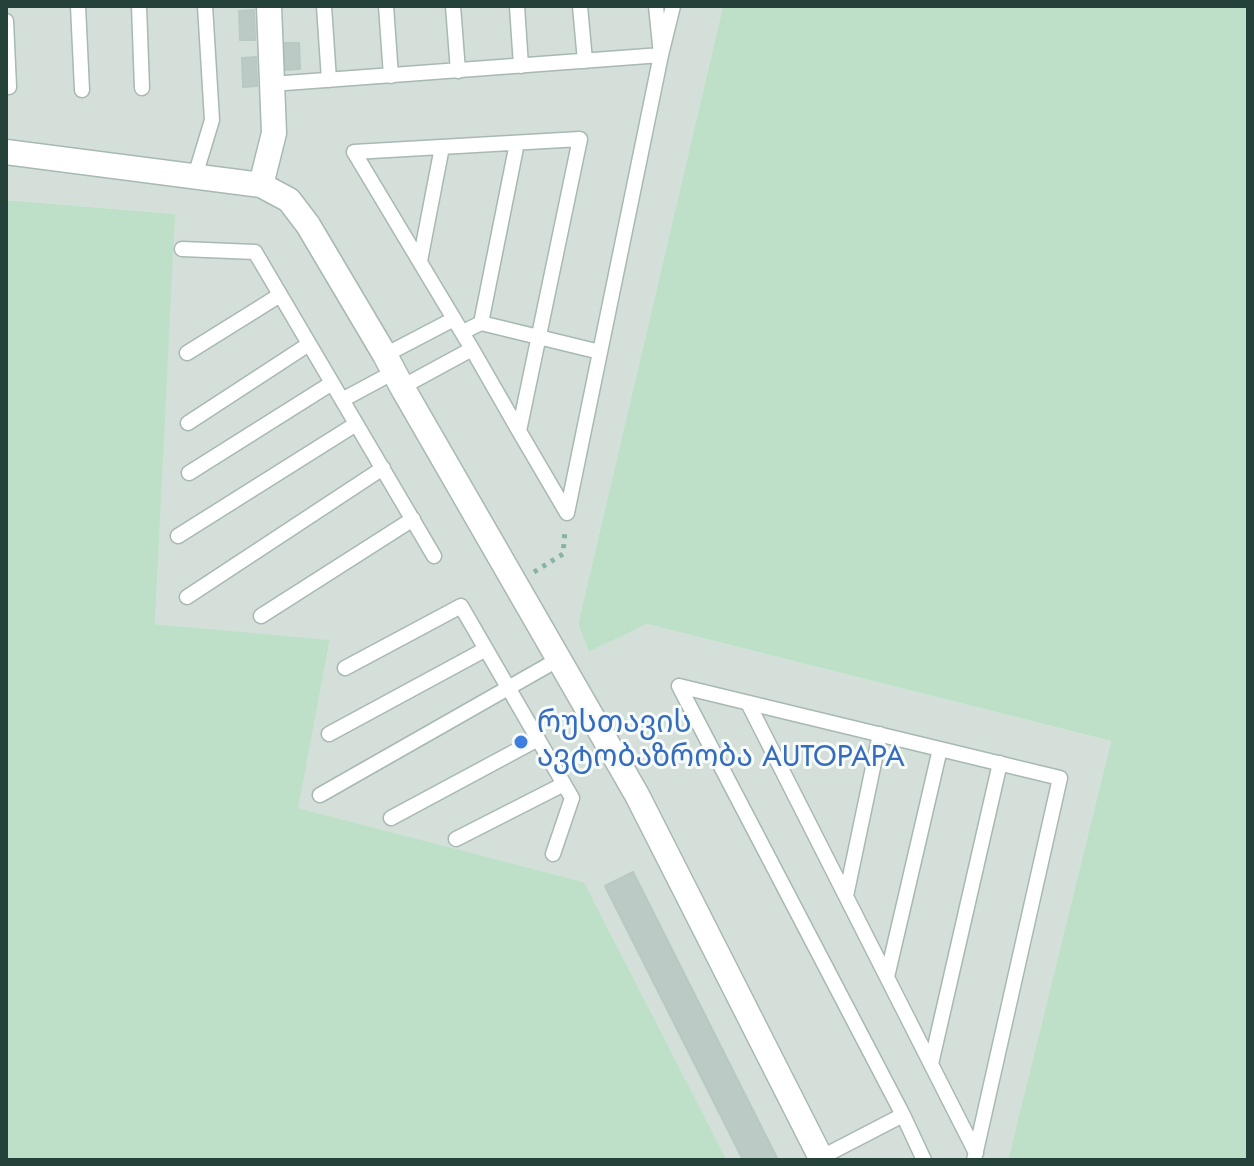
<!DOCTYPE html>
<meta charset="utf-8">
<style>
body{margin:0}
#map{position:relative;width:1254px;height:1166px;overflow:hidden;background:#e6efeb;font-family:Jost,sans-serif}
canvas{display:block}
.frame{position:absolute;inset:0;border:8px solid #24423a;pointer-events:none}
</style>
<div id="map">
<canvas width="1254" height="1166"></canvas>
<div class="frame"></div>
</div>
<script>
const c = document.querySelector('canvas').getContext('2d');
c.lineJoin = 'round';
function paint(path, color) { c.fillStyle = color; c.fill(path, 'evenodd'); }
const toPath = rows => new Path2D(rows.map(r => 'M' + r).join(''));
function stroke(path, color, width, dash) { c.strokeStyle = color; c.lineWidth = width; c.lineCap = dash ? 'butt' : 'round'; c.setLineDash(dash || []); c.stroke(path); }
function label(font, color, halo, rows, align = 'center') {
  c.font = font + ' Jost,"Noto Sans Georgian",sans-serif'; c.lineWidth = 6; c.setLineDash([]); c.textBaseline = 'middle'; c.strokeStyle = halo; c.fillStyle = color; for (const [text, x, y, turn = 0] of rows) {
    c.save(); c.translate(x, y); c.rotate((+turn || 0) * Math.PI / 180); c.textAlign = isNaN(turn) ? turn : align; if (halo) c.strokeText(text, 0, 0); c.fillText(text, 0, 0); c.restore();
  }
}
paint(toPath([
 [6,6,723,6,578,624,589,652,647,624,1111,741,1008,1160,727,1160,584,882,297,808,330,641,155,624,174,214,6,200]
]), '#d4dfda');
paint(toPath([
 [723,6,1248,6,1248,1160,1008,1160,1111,741,647,624,589,652,578,624],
 [6,200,175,214,155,624,330,640,298,808,584,882,727,1160,6,1160]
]), '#bfe0c8');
const building = toPath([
 [254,10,255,40,240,40,239,11,254,10],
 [284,43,299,43,300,69,285,70,284,43],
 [256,57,257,86,243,87,242,58,256,57],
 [633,872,778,1160,743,1160,605,886,633,872]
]);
paint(building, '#bbcac4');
stroke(building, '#b8c9c2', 2);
const lane = toPath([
 [78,6,82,90],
 [139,6,142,88],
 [324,6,329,80],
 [386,6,391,76],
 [453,6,458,71],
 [517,6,521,66],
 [580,6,585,61],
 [6,21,9,87],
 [272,84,661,55,656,6],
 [195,176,212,120,205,6],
 [182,249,255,252,434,556],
 [420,261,442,147],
 [481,323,517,143],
 [463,332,481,323,600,352],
 [187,353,280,295],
 [385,355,454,319],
 [402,387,472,349],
 [342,400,394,372],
 [188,423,309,344],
 [519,431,580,139,354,152,472,349,519,431,567,513],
 [189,473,332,383],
 [567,513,661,55,673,6],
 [178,536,356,424],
 [187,597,383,468],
 [261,616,413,519],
 [345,668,461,606,572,798,553,854],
 [679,686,1060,778,974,1160],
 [679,686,903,1115,924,1160],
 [748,703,976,1153],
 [329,734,486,649],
 [320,795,559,659],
 [391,818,538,739],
 [456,839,564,784],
 [846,896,880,734],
 [887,977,940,749],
 [931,1064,1000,763],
 [820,1158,903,1115]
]);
const street = toPath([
 [6,152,261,185,289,200,308,225,385,355,402,387,637,795,822,1160],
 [261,185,274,133,269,6]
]);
stroke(lane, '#a8b8b2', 17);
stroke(street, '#a8b8b2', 27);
stroke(toPath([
 [534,572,563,554,565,530]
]), '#86b3a5', 5, [4, 6]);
stroke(lane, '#fff', 14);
stroke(street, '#fff', 24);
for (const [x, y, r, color] of [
 [521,742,8,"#3f7fe0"]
]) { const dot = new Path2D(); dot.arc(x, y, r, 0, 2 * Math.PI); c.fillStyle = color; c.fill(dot); stroke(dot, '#f7fbf9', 3); }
label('30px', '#366cbe', '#f7fbf9', [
 ["რუსთავის",537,725],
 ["ავტობაზრობა AUTOPAPA",537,759]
], 'left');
</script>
